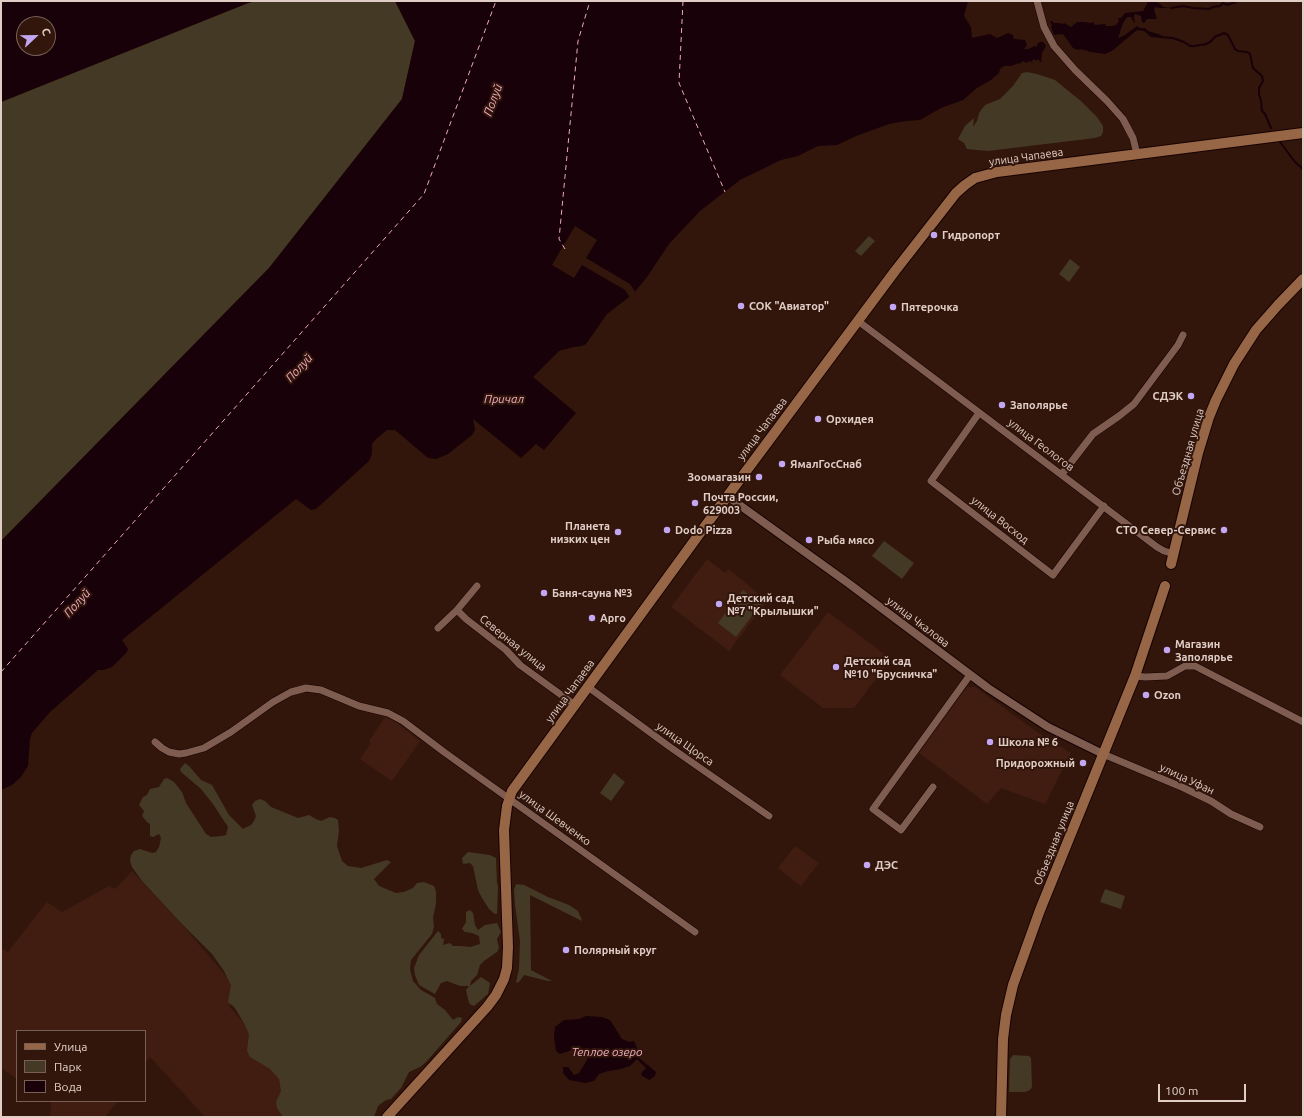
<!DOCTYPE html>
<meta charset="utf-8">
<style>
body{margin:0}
#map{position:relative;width:1304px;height:1118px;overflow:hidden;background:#32160c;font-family:Ubuntu,sans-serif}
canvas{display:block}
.frame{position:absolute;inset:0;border:2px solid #e0cdc6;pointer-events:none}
.legend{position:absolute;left:16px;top:1030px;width:130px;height:72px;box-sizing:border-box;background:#32160c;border:1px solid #785f56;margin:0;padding:5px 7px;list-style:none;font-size:12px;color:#e0cdc6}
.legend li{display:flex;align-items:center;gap:8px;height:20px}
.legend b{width:20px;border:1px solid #785f56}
.north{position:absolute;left:16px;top:16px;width:40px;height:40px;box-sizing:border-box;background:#32160c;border:1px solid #785f56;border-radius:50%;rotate:68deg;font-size:11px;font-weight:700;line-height:16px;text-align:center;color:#e0cdc6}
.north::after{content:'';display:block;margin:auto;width:14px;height:18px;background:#c3a7f2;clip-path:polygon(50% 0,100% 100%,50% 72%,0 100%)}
.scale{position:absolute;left:1158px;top:1084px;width:88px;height:18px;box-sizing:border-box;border:2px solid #e0cdc6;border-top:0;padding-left:5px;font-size:12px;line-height:14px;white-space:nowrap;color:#e0cdc6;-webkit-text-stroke:3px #32160c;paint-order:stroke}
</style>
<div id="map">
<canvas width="1304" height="1118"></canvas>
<div class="frame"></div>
<ul class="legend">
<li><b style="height:5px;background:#966646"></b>Улица</li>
<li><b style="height:11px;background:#443925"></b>Парк</li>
<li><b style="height:11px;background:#180108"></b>Вода</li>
</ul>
<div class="north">С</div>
<div class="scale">100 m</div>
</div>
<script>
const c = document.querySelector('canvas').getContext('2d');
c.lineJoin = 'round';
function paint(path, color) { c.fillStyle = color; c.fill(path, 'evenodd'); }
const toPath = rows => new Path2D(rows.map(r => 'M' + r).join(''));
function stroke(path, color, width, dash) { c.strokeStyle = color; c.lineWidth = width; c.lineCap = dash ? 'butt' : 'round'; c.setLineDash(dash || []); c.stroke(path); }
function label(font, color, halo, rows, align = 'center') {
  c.font = font + ' Ubuntu,sans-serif'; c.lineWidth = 4; c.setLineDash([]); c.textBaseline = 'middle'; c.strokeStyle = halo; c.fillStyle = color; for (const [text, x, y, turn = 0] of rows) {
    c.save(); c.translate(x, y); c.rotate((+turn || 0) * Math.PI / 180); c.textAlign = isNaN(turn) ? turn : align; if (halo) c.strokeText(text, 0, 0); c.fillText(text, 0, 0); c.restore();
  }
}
paint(toPath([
 [707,559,725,573,729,569,767,601,729,651,671,607],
 [828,612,891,659,854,708,823,708,780,675],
 [967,687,975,687,1037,732,1071,753,1045,804,1001,788,987,804,919,753],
 [385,717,393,720,420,741,392,781,360,759,371,743,369,741],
 [795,846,819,863,801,886,778,868],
 [132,871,185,928,238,990,229,1006,254,1035,301,1081,291,1117,205,1117,150,1057,145,1063,145,1031,17,1031,17,1079,1,1068,1,948,8,952,47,902,62,912,109,886,115,889],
 [49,1101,118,1101,105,1117,50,1117,51,1102]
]), '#401d10');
paint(toPath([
 [256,1,395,1,415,41,402,99,269,268,1,541,1,102,248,3],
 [1027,72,1037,74,1055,80,1082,102,1097,117,1103,126,1103,132,1101,136,1095,138,988,151,967,149,964,143,958,139,965,126,974,118,973,127,977,121,979,113,985,105,1000,99,1013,86,1022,73],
 [869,236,875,241,861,256,855,251],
 [1070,259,1080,267,1069,282,1059,274],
 [884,541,914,563,902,579,872,556],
 [743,590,761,604,736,637,718,623],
 [185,763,190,767,201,780,212,785,229,815,243,829,251,825,254,821,256,816,252,805,255,801,260,799,265,801,271,807,298,818,309,815,316,819,321,821,330,817,335,818,338,820,339,830,337,846,342,861,348,866,361,868,387,860,391,862,374,879,379,886,396,893,404,892,413,888,417,883,424,882,434,886,436,891,436,904,433,917,434,927,432,934,411,960,410,969,413,981,421,990,435,998,437,1004,445,1010,453,1020,458,1017,462,1018,461,1022,426,1062,420,1067,409,1072,401,1088,391,1099,386,1100,378,1106,374,1117,283,1117,277,1108,276,1102,281,1091,279,1079,270,1069,250,1057,247,1051,249,1034,245,1025,235,1008,228,1002,231,985,224,971,212,954,180,922,142,881,132,867,130,861,131,855,134,851,140,849,152,853,156,852,159,847,161,838,159,834,153,837,150,836,150,824,147,822,142,816,144,811,139,805,143,797,147,795,150,789,159,787,164,779,167,778,174,782,182,792,186,803,206,834,211,837,222,836,226,835,228,827,213,804,201,789,181,772,180,769],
 [614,773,625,782,611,801,600,793],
 [468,852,490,855,496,858,497,883,498,886,497,914,495,914,489,909,482,898,478,890,473,866,470,863,463,864,462,858],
 [516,884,524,885,548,897,569,905,578,911,581,918,582,921,530,895,531,970,552,981,548,981,524,975,519,982,516,983,519,969,520,941,515,905,514,890],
 [1105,889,1125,896,1121,909,1100,902],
 [470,910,473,913,475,925,478,930,485,925,497,923,501,932,497,939,499,948,497,952,484,961,480,965,477,975,471,981,470,986,481,977,490,983,488,994,474,1006,471,1005,469,1003,467,995,466,990,469,986,460,986,447,981,441,983,435,994,419,985,415,975,414,968,419,955,438,931,441,934,441,938,444,939,443,945,450,943,453,946,461,946,470,947,480,944,479,936,472,933,465,932,462,929,466,922,466,912],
 [1013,1055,1029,1056,1031,1058,1032,1087,1030,1090,1025,1092,1009,1092,1010,1059]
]), '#443925');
paint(toPath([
 [1,1,256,1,248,3,1,102],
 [24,24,48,24,48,48,24,48],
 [395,1,968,1,964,16,971,27,972,38,990,34,997,38,1008,33,1013,35,1014,39,1025,40,1027,45,1024,49,1028,49,1035,46,1037,47,1037,44,1040,42,1043,42,1046,46,1042,53,1041,63,1038,59,1036,61,1034,59,1032,61,1033,63,1030,61,1026,63,1023,61,1019,64,1018,63,1012,66,1004,66,1000,69,999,73,991,80,977,88,963,100,941,108,920,120,906,121,889,124,856,136,837,145,818,146,798,156,781,160,740,180,700,211,669,244,647,277,633,294,607,314,586,344,582,346,574,347,559,351,533,377,576,413,544,450,536,444,521,458,473,419,475,430,472,435,448,454,436,459,428,458,395,430,387,430,376,439,372,444,372,454,369,461,316,509,311,510,296,499,122,640,128,649,127,652,112,667,104,670,98,670,50,712,32,733,30,739,28,766,21,777,12,785,1,790,1,541,269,268,402,99,415,41],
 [1153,1,1159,3,1163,7,1171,8,1160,8,1155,7,1154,10,1157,19,1147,19,1144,23,1142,22,1141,16,1135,14,1134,16,1135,24,1131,17,1127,17,1123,23,1118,38,1125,35,1137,26,1140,28,1145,28,1148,31,1161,35,1163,37,1160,37,1162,38,1151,37,1144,31,1137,30,1112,51,1105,54,1091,52,1089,52,1088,51,1081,49,1078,50,1073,48,1063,34,1054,35,1051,27,1052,26,1050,21,1052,21,1054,23,1058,23,1063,24,1064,23,1071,27,1077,22,1083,22,1091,23,1093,22,1095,25,1105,24,1106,26,1112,26,1116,25,1119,21,1118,18,1121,18,1125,13,1143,11,1148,2],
 [586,1016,602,1017,610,1020,622,1039,629,1042,634,1041,637,1048,639,1058,656,1072,655,1076,649,1080,641,1075,642,1072,646,1068,637,1059,630,1066,621,1069,608,1071,599,1074,594,1081,585,1083,569,1080,563,1073,563,1067,568,1067,574,1075,579,1073,587,1060,588,1053,581,1050,572,1050,560,1054,556,1051,554,1037,555,1027,564,1020,579,1019]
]), '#180108');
paint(toPath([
 [575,226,597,240,586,258,630,284,636,293,631,299,625,290,582,265,574,278,552,265]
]), '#32160c');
stroke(toPath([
 [1171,8,1183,6,1193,8,1209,9,1213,7,1220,6,1223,3,1227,5,1236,2],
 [1160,37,1173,38,1184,42,1190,46,1194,46,1206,44,1210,42,1216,36,1220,35,1224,33,1228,35,1235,49,1238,51,1247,52,1250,54,1253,68,1262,76,1263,81,1259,88,1259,94,1261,101,1262,111,1265,114,1271,128],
 [1280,142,1295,162,1303,169]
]), '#180108', 2);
stroke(toPath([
 [683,1,679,83,725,192],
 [565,249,559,239,578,41,590,1],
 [1,672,424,194,496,1]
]), '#edabbd', 1, [5, 4]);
const minor = toPath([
 [1037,1,1044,27,1054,46,1075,70,1107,101,1123,119,1133,138,1137,154],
 [858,321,1157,547,1164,551,1174,554],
 [979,413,931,481,1053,575,1104,506],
 [1062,474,1093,434,1119,416,1134,404,1178,345,1183,335],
 [457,610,466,619,506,650,520,665,575,705],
 [438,628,457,610,477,586],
 [1135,676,1145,677,1167,676,1185,666,1195,666,1303,722],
 [588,687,670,747,769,816],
 [155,742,162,748,169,752,179,754,186,753,204,748,231,732,273,702,291,692,306,688,321,690,359,706,388,713,403,721,444,752,695,932],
 [1103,754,1184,788,1211,801,1231,814,1260,827],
 [933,787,901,830,873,809,970,675]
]);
const tertiary = toPath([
 [727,496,848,583,988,688,1048,727,1103,754]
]);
const secondary = toPath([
 [1171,564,1198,453,1209,417,1216,400,1234,364,1256,330,1278,305,1303,279],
 [387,1117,487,1007,496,995,504,979,507,968,508,947,504,830,507,806,512,791,700,533,895,271,956,193,965,185,975,178,997,172,1303,133],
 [1001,1117,1003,1039,1006,1015,1013,985,1040,910,1135,676,1165,586]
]);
stroke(minor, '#180200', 8);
stroke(tertiary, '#180200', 10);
stroke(secondary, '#180200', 12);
stroke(minor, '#7e5c50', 7);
stroke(tertiary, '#7e5c50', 8);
stroke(secondary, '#966646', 10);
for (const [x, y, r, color] of [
 [934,235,4,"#c3a7f2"],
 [741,306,4,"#c3a7f2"],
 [893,307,4,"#c3a7f2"],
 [1191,396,4,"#c3a7f2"],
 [1002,405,4,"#c3a7f2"],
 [818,419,4,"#c3a7f2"],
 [782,464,4,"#c3a7f2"],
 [759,477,4,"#c3a7f2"],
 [695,503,4,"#c3a7f2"],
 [667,530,4,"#c3a7f2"],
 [1224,530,4,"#c3a7f2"],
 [618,532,4,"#c3a7f2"],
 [809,540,4,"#c3a7f2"],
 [544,593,4,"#c3a7f2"],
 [719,604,4,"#c3a7f2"],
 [592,618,4,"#c3a7f2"],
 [1167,650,4,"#c3a7f2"],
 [836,667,4,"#c3a7f2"],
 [1146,695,4,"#c3a7f2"],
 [990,742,4,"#c3a7f2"],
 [1083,763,4,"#c3a7f2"],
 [867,865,4,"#c3a7f2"],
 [566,950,4,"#c3a7f2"]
]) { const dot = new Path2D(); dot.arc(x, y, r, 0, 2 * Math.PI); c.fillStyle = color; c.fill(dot); stroke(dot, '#32160c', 1.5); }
label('11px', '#e0cdc6', '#32160c', [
 ["улица Чапаева",1026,157,-8],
 ["улица Чапаева",762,429,-53],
 ["улица Геологов",1041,445,37],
 ["Объездная улица",1188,452,-74],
 ["улица Восход",1000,520,38],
 ["улица Чкалова",918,622,37],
 ["Северная улица",513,643,39],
 ["улица Чапаева",570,691,-54],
 ["улица Щорса",685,744,35],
 ["улица Уфан",1187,779,25],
 ["улица Шевченко",555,818,36],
 ["Объездная улица",1054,843,-68]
]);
label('bold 11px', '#e0cdc6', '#32160c', [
 ["Гидропорт",942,235],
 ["СОК \"Авиатор\"",749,306],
 ["Пятерочка",901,307],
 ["СДЭК",1183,396,"right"],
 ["Заполярье",1010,405],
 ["Орхидея",826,419],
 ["ЯмалГосСнаб",790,464],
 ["Зоомагазин",751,477,"right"],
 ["Почта России,",703,497],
 ["629003",703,510],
 ["Планета",610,526,"right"],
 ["низких цен",610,539,"right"],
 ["Dodo Pizza",675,530],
 ["СТО Север-Сервис",1216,530,"right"],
 ["Рыба мясо",817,540],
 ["Баня-сауна №3",552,593],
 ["Детский сад",727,598],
 ["№7 \"Крылышки\"",727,611],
 ["Арго",600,618],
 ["Магазин",1175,644],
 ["Заполярье",1175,657],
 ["Детский сад",844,661],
 ["№10 \"Брусничка\"",844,674],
 ["Ozon",1154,695],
 ["Школа № 6",998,742],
 ["Придорожный",1075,763,"right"],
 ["ДЭС",875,865],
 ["Полярный круг",574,950]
], 'left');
label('italic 12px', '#edabbd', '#32160c', [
 ["Полуй",493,100,-70],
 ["Полуй",299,368,-47],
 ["Причал",504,399],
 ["Полуй",77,603,-48],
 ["Теплое озеро",607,1052]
]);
</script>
